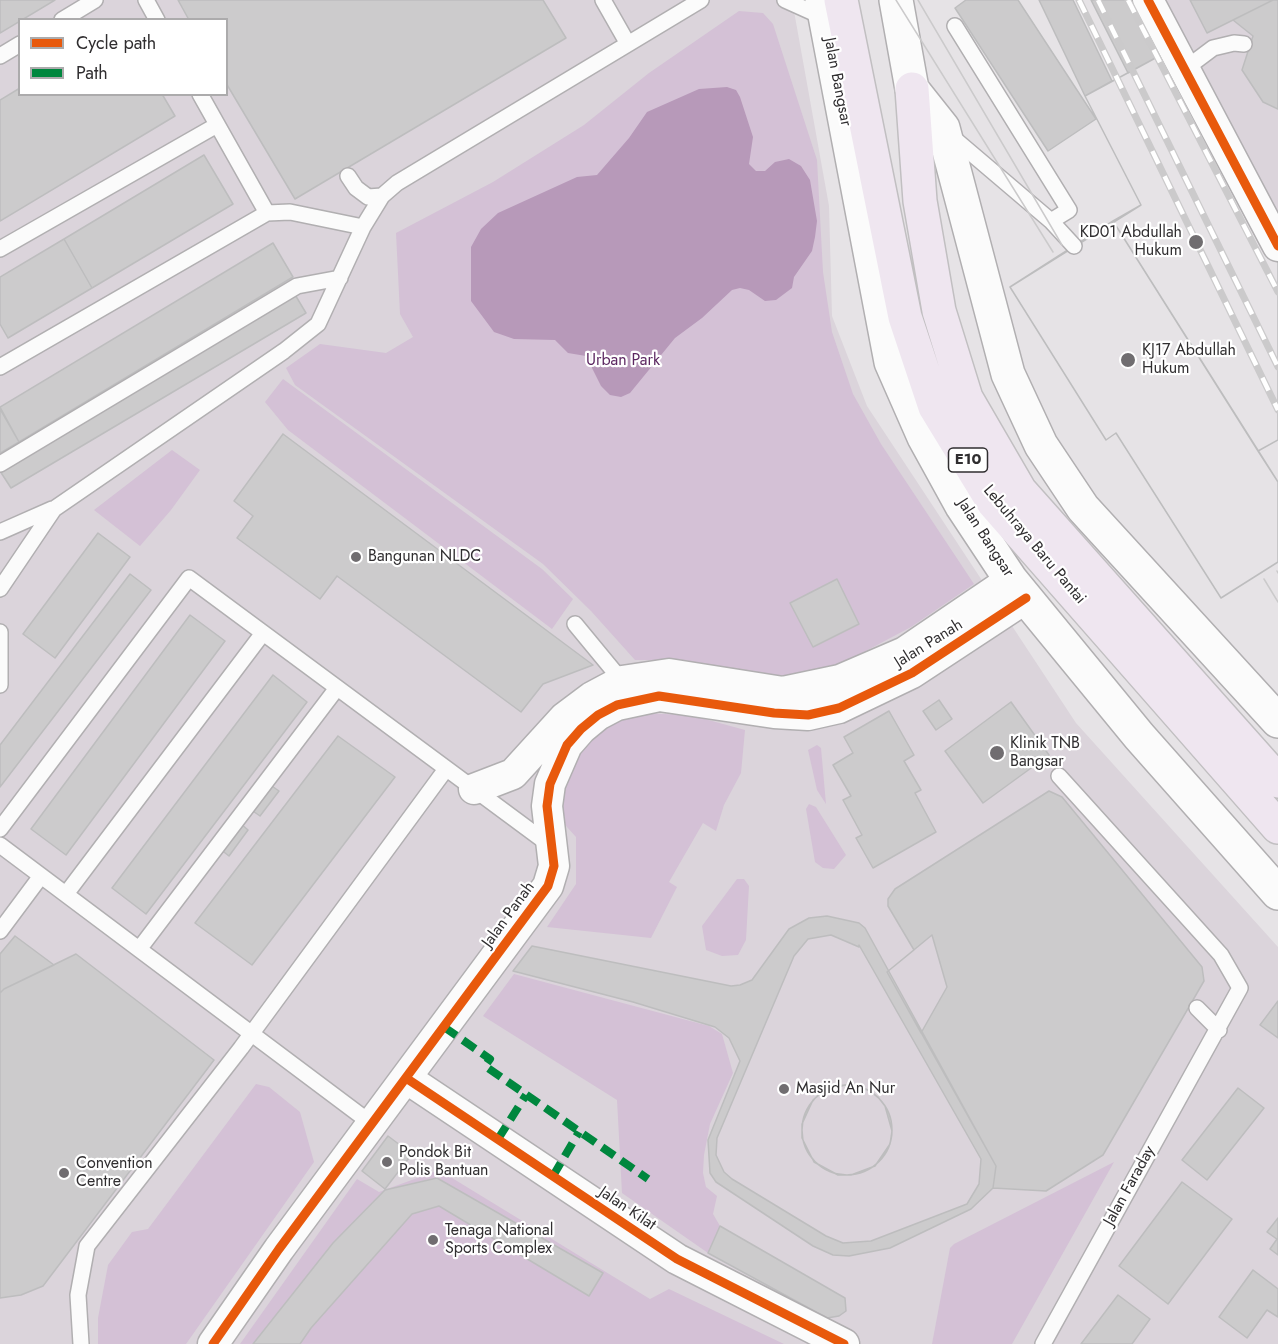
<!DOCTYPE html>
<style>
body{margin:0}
#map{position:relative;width:1278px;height:1344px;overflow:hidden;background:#e6e3e6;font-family:Jost,sans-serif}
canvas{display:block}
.legend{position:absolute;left:18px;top:18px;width:210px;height:78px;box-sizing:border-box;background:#fff;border:2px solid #acabac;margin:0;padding:8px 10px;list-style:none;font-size:18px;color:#302e30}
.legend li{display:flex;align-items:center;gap:12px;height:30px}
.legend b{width:30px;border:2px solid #acabac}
</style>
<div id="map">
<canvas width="1278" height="1344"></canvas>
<ul class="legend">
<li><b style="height:8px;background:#e8590c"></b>Cycle path</li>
<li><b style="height:8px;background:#00873e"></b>Path</li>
</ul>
</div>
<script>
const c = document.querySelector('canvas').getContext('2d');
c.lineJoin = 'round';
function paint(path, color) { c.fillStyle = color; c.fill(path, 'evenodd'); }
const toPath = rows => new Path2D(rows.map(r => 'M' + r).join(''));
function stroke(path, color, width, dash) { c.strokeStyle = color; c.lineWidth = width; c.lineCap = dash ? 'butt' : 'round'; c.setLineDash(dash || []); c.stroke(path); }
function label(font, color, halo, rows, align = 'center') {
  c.font = font + ' Jost,sans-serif'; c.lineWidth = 4.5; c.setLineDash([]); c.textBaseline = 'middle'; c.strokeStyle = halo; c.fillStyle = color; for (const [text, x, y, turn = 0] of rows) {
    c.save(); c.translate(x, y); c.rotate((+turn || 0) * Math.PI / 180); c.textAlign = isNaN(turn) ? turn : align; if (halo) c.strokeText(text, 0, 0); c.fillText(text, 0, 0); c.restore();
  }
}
paint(toPath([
 [0,0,792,0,829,206,832,316,867,406,1076,723,1278,947,1278,1344,0,1344],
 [20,20,226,20,226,94,20,94],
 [1133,0,1278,0,1278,263]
]), '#dbd4db');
paint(toPath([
 [739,11,763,13,773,24,817,160,823,272,832,332,853,394,881,444,974,584,911,627,845,662,818,671,778,677,683,660,635,660,591,611,543,564,295,385,286,368,320,344,386,353,413,337,400,314,396,233,493,182,584,125,649,73],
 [283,379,542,569,573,599,552,629,288,430,265,402],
 [172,450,200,470,171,510,140,546,94,510],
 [636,713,690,715,745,730,741,773,724,805,716,831,703,823,669,882,677,887,651,938,547,927,576,884,576,837,558,817,558,783,591,736],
 [817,745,821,748,826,804,817,790,808,750],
 [809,804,816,807,846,855,834,869,823,868,815,862,806,809],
 [737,879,744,879,749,886,746,940,738,955,722,956,706,950,702,926],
 [514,974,709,1026,722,1034,733,1073,710,1124,704,1155,703,1173,706,1187,717,1196,713,1214,720,1226,845,1298,846,1311,839,1316,827,1318,708,1253,622,1193,617,1100,483,1016],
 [256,1084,269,1087,300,1112,314,1162,186,1344,98,1344,98,1318,108,1265,132,1232,148,1229],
 [1114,1162,1012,1344,932,1344,950,1248,954,1244],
 [439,1170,650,1299,669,1289,784,1344,240,1344,357,1179,379,1192]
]), '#d4c1d6');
paint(toPath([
 [727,87,736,90,740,97,753,137,749,164,756,171,765,171,775,162,789,159,801,166,810,180,817,221,815,237,812,251,794,277,792,288,776,300,765,301,749,290,740,288,732,290,702,318,675,338,630,393,621,397,610,395,601,386,586,356,568,353,555,340,514,339,494,332,471,301,471,247,481,229,498,213,577,177,597,175,629,138,647,112,699,89]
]), '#b799b9');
const building = toPath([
 [0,0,55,0,0,33,0,0],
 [178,0,543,0,566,38,295,199,226,83,226,20,189,20,178,0],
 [966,0,1018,0,1096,119,1048,151,955,8,966,0],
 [1039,0,1073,0,1112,81,1085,96,1039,0],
 [1091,0,1133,0,1161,55,1128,73,1091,0],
 [1190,0,1273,0,1207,33,1190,0],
 [1273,0,1278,0,1278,109,1263,102,1242,70,1253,36,1233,20,1273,0],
 [1161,55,1278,263,1278,440,1258,451,1113,221,1141,205,1085,96,1161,55],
 [1161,55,1278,263,1278,440,1258,451,1278,482,1278,562,1221,598,1116,433,1106,440,1010,287,1141,205,1085,96,1161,55],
 [20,88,20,94,162,94,175,116,0,221,0,100,20,88],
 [204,155,233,204,92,288,64,239,204,155],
 [1113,221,1278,482,1278,562,1221,598,1116,433,1106,440,1010,287,1113,221],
 [64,239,92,288,8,338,0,324,0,277,64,239],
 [273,243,293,277,19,442,0,407,273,243],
 [294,293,306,313,11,488,0,471,294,293],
 [0,409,19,442,0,453,0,409],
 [283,434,593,665,543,684,521,712,337,576,320,599,237,538,253,516,234,501,283,434],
 [98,533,130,557,55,658,23,634,98,533],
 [130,574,151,590,0,787,0,745,130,574],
 [837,579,859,624,813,647,790,603,837,579],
 [190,615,225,641,66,855,31,829,190,615],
 [273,675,307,702,146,914,112,888,273,675],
 [939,700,952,719,936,730,923,711,939,700],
 [1011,702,1049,755,983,803,945,751,1011,702],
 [889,711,914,755,904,761,921,790,915,793,936,832,873,868,856,838,862,835,843,800,851,796,833,765,853,753,844,737,889,711],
 [338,736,395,777,252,965,195,923,338,736],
 [269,784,279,791,260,816,250,809,269,784],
 [1049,791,1062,797,1202,967,1204,981,1103,1155,1046,1191,993,1188,996,1166,887,972,914,950,888,906,888,899,895,889,1049,791],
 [240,823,248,830,229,856,220,849,240,823],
 [827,916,859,923,865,928,996,1166,993,1188,971,1209,890,1248,849,1256,833,1255,813,1246,716,1182,710,1173,708,1140,740,1061,729,1038,715,1027,633,1002,513,971,532,946,731,986,740,985,752,980,789,929,809,918,827,916],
 [831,935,859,947,859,945,981,1159,979,1184,967,1204,871,1241,843,1243,826,1236,732,1179,724,1172,716,1155,717,1138,794,956,808,939,831,935],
 [845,1085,868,1090,878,1097,885,1106,892,1131,890,1144,875,1166,851,1175,838,1175,814,1162,802,1138,802,1124,813,1100,822,1092,845,1085],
 [932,935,947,987,921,1033,887,972,932,935],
 [15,936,54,965,4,989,0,993,0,954,15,936],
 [76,954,214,1060,43,1286,21,1295,0,1298,0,993,4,989,76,954],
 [1278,1001,1278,1038,1260,1025,1278,1001],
 '802 1130a45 45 0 1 1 90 0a45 45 0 1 1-90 0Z',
 [1238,1088,1264,1108,1207,1180,1182,1160,1238,1088],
 [388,1136,412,1154,385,1189,362,1171,388,1136],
 [437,1178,603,1273,589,1296,439,1206,412,1214,311,1328,300,1344,253,1344,333,1243,385,1190,437,1178],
 [1182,1182,1232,1219,1168,1304,1119,1266,1182,1182],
 [1278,1218,1278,1240,1267,1232,1278,1218],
 [720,1226,845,1298,846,1311,839,1316,827,1318,708,1253,720,1226],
 [1277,1239,1278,1240,1278,1255,1270,1249,1277,1239],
 [1253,1270,1278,1289,1278,1317,1267,1310,1247,1338,1219,1317,1253,1270],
 [1118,1295,1150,1319,1132,1344,1081,1344,1118,1295]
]);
paint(building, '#cccbcc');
stroke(building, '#bdbdbe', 1.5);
const lane = toPath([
 [146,0,157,20],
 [603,0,628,44],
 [785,0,825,18],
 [62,20,95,0],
 [955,26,1069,210,1051,221],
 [0,56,20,44],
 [1185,69,1213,48,1234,43,1244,44],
 [200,94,267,213],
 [951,136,1051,221,1074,246],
 [348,176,356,188,368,197,382,196],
 [0,249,217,125],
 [0,367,267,213,290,212,363,227],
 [0,464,297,286,340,278],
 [0,532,52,509],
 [0,589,54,509,284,351,318,324,363,227,382,196,397,183,701,0],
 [575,624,622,681],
 [0,632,0,685],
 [0,829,189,578,551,846],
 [0,845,372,1124],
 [66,894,263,633],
 [0,931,41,876],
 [140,948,337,688],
 [1197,1008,1219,1030],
 [81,1344,78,1295,87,1246,241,1048,446,769],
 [1043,1344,1240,988,1221,955,1059,776]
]);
const street = toPath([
 [1148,0,1278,246],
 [474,789,513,774,564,718,592,697,622,681,669,674,783,692,840,680,905,652,1011,580],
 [406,1078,677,1259,844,1344],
 [213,1344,279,1249,548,886,554,866,547,806,550,784,567,745,581,729,598,715,617,705,659,696,774,713,808,715,839,708,912,673,1026,598]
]);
const secondary = toPath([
 [822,0,891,362,924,437,962,506,1011,580,1139,736,1278,893],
 [896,0,912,89,943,128,1008,374,1041,445,1083,508,1278,721]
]);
const highway = toPath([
 [841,0,905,317,935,407,993,502,1278,827],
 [912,89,920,201,939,311,966,398,1020,491,1278,781]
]);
stroke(lane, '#b1afb1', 18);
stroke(street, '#b1afb1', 33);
stroke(secondary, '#b1afb1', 36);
stroke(highway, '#c1bfc1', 36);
stroke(lane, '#fbfbfb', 15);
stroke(street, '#fbfbfb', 30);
stroke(secondary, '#fbfbfb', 33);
stroke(highway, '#efe6f0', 33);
stroke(toPath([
 [896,0,1053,252],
 [918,0,1062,245],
 [1277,571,1278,573],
 [1264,579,1278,602]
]), '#cbcacb', 1.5);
const rail = toPath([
 [1079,0,1278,410],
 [1098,0,1278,367],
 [1128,0,1278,292]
]);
stroke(rail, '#cbcacb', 7);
stroke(rail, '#fff', 4.5, [14]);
stroke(toPath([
 [444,1027,490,1059,485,1066,648,1179],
 [498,1139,526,1095],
 [553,1176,579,1132]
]), '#00873e', 8, [15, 8]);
stroke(toPath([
 [1148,0,1278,246],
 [406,1078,677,1259,844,1344],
 [213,1344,279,1249,548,886,554,866,547,806,550,784,567,745,581,729,598,715,617,705,659,696,774,713,808,715,839,708,912,673,1026,598]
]), '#e8590c', 9);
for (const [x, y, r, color] of [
 [1196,242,8,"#706d70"],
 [1128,360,8,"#706d70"],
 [356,557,6,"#706d70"],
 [997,753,8,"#706d70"],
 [784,1089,6,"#706d70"],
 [387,1162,6,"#706d70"],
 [64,1173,6,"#706d70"],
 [433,1240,6,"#706d70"]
]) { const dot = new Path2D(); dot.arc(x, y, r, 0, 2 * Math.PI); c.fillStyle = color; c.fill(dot); stroke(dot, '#fff', 2); }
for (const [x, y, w] of [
 [968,460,39]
]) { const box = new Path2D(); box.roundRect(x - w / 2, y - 12, w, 24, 4.5); c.fillStyle = '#fff'; c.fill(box); stroke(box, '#302e30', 1.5); }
label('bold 15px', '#302e30', null, [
 ["E10",968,460]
]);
label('16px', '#302e30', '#fff', [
 ["Jalan Bangsar",837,82,79],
 ["Jalan Bangsar",985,538,57],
 ["Lebuhraya Baru Pantai",1034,545,50],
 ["Jalan Panah",929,644,-32],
 ["Jalan Panah",509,915,-54],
 ["Jalan Faraday",1130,1186,-61],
 ["Jalan Kilat",627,1209,34]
]);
label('16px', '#302e30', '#fff', [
 ["KD01 Abdullah",1182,233,"right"],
 ["Hukum",1182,251,"right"],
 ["KJ17 Abdullah",1142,351],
 ["Hukum",1142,369],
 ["Bangunan NLDC",368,557],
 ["Klinik TNB",1010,744],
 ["Bangsar",1010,762],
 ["Masjid An Nur",796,1089],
 ["Pondok Bit",399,1153],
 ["Polis Bantuan",399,1171],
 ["Convention",76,1164],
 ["Centre",76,1182],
 ["Tenaga National",445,1231],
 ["Sports Complex",445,1249]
], 'left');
label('16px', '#5c2761', '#fff', [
 ["Urban Park",623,361]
]);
</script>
